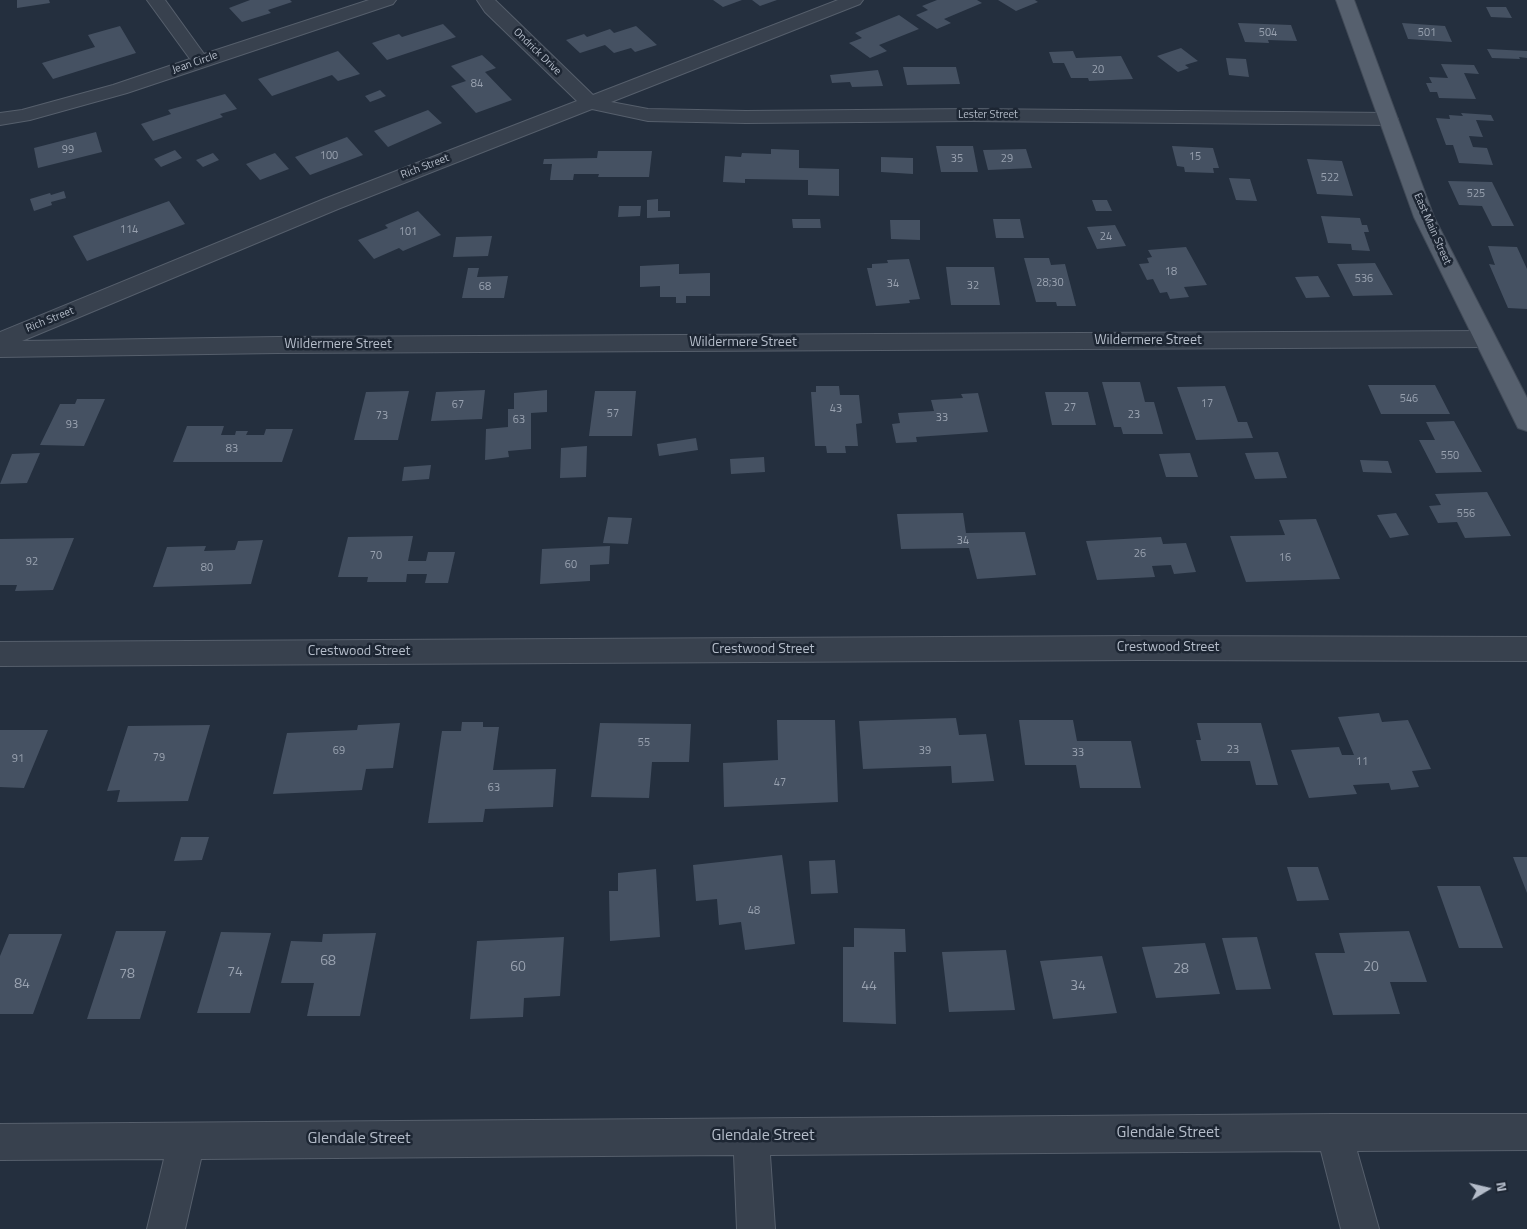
<!DOCTYPE html>
<style>
body{margin:0}
#map{position:relative;width:1527px;height:1229px;overflow:hidden;background:#242f3e;font-family:"Titillium Web",sans-serif}
canvas{display:block}
.north{position:absolute;left:1462px;top:1164px;width:50px;height:50px;-webkit-text-stroke:4px #1d2633;paint-order:stroke;rotate:81deg;font-size:14px;font-weight:700;line-height:20px;text-align:center;color:#b4bcc9}
.north::after{content:'';display:block;margin:auto;width:18px;height:22px;background:#b4bcc9;clip-path:polygon(50% 0,100% 100%,50% 72%,0 100%)}
</style>
<div id="map">
<canvas width="1527" height="1229"></canvas>
<div class="north">N</div>
</div>
<script>
const c = document.querySelector('canvas').getContext('2d');
c.lineJoin = 'round';
function paint(path, color) { c.fillStyle = color; c.fill(path, 'evenodd'); }
const toPath = rows => new Path2D(rows.map(r => 'M' + r).join(''));
function stroke(path, color, width, dash) { c.strokeStyle = color; c.lineWidth = width; c.lineCap = dash ? 'butt' : 'round'; c.setLineDash(dash || []); c.stroke(path); }
function label(font, color, halo, rows, align = 'center') {
  c.font = font + ' "Titillium Web",sans-serif'; c.lineWidth = 5; c.setLineDash([]); c.textBaseline = 'middle'; c.strokeStyle = halo; c.fillStyle = color; for (const [text, x, y, turn = 0] of rows) {
    c.save(); c.translate(x, y); c.rotate((+turn || 0) * Math.PI / 180); c.textAlign = isNaN(turn) ? turn : align; if (halo) c.strokeText(text, 0, 0); c.fillText(text, 0, 0); c.restore();
  }
}
paint(toPath([
 [17,0,49,0,50,3,17,8],
 [250,0,290,0,292,2,268,10,271,13,242,22,229,8],
 [713,0,742,0,723,7],
 [752,0,777,0,760,6],
 [937,0,977,0,982,3,944,19,951,23,937,29,916,15,928,10,922,6],
 [998,0,1035,0,1038,2,1016,11],
 [1486,7,1506,7,1512,18,1491,17],
 [899,15,919,29,879,45,887,51,870,58,849,43,862,38,855,33],
 [1238,23,1291,25,1297,41,1268,40,1269,43,1245,42],
 [1402,23,1445,26,1452,42,1408,39],
 [443,24,456,37,387,60,372,43,399,34,402,37],
 [120,26,136,53,53,79,42,63,95,47,88,35],
 [636,26,657,45,635,52,631,48,614,53,605,45,580,53,566,40,584,34,587,37,610,29,614,33],
 [1181,48,1198,61,1185,65,1189,68,1178,72,1157,56],
 [1487,49,1527,51,1527,58,1519,57,1520,59,1492,58],
 [338,51,360,74,338,81,332,75,272,96,258,79],
 [1073,51,1076,58,1121,56,1133,79,1089,81,1088,78,1071,78,1064,63,1053,63,1049,52],
 [482,55,496,68,485,72,512,100,476,113,451,86,466,81,451,66],
 [1226,58,1246,59,1249,77,1229,75],
 [1441,64,1474,65,1479,74,1464,73,1476,99,1439,98,1437,92,1430,92,1426,83,1432,83,1429,77,1448,78],
 [903,67,956,67,960,84,907,85],
 [878,70,883,86,852,87,850,82,832,83,830,75],
 [380,90,386,96,370,102,365,96],
 [225,94,237,109,220,114,223,117,153,141,141,124,171,114,168,110],
 [428,110,442,123,388,147,374,131],
 [1461,113,1491,115,1494,121,1476,120,1483,137,1469,136,1473,147,1487,148,1493,165,1459,163,1453,145,1446,145,1436,118,1450,119,1449,115,1463,116],
 [96,132,102,152,38,168,34,148],
 [347,137,363,155,310,175,295,157],
 [936,146,973,146,978,172,941,172],
 [1172,146,1213,148,1219,168,1213,168,1214,173,1185,172,1184,167,1177,166],
 [771,149,799,150,799,168,839,169,839,196,808,195,808,180,745,179,745,183,723,182,725,156,741,157,742,153,771,154],
 [1026,149,1032,168,988,170,983,150],
 [175,150,182,158,161,167,154,159],
 [598,151,652,151,649,177,598,177,599,174,574,174,573,180,550,180,552,164,543,164,544,159,597,158],
 [213,153,219,160,203,167,196,160],
 [275,153,289,169,260,180,246,164],
 [881,157,913,158,913,174,881,172],
 [1307,159,1342,161,1353,196,1317,194],
 [1229,178,1250,179,1257,201,1236,200],
 [1448,181,1492,182,1514,226,1492,226,1482,206,1459,205],
 [64,191,66,198,51,202,52,205,34,211,30,199,50,193,51,195],
 [658,199,658,211,670,211,670,217,647,218,647,200],
 [1092,200,1107,200,1112,211,1096,211],
 [169,201,185,224,87,261,73,236],
 [619,206,641,206,640,216,618,217],
 [418,211,441,235,403,251,399,248,374,259,358,240,388,228,385,225],
 [1321,216,1360,218,1362,225,1367,225,1369,232,1364,232,1370,251,1352,250,1351,244,1328,243],
 [792,219,820,219,821,228,793,228],
 [993,219,1020,219,1024,238,996,238],
 [890,220,920,220,920,240,891,239],
 [1115,225,1126,246,1097,249,1087,227],
 [492,236,488,256,453,257,456,237],
 [1488,246,1517,247,1527,269,1527,309,1508,308,1489,264,1495,265],
 [1186,247,1207,285,1184,287,1189,297,1170,299,1167,292,1160,293,1153,279,1147,280,1139,264,1149,263,1147,258,1152,257,1148,250],
 [1024,258,1049,258,1051,265,1065,264,1076,306,1057,306,1056,302,1036,302],
 [909,259,920,299,909,300,910,303,876,306,867,268,872,268,872,264,888,263,887,260],
 [1375,263,1393,295,1353,296,1337,264],
 [679,264,679,274,710,273,710,296,686,296,686,303,676,303,676,297,660,297,660,286,640,287,640,266],
 [946,267,994,267,1000,305,951,305],
 [468,268,479,268,477,277,508,276,504,298,462,298],
 [1318,276,1330,297,1306,298,1295,277],
 [1102,382,1140,382,1145,402,1154,402,1163,434,1123,434,1121,427,1114,427],
 [1368,385,1435,385,1450,414,1381,414],
 [816,386,839,386,840,395,859,395,862,423,856,424,858,446,845,446,846,453,827,453,826,446,815,446,811,392,816,392],
 [1225,386,1238,422,1247,422,1253,438,1196,440,1177,387],
 [485,390,482,419,431,421,436,392],
 [547,390,547,412,531,413,531,449,508,451,509,457,485,460,486,429,508,427,508,409,514,409,514,393],
 [409,391,398,440,354,440,366,392],
 [595,391,636,391,632,436,589,436],
 [1045,392,1088,392,1096,425,1052,425],
 [978,393,988,432,916,437,917,442,896,443,892,424,900,423,898,413,934,411,931,400,963,398,961,394],
 [77,399,105,399,84,446,40,445,60,404,75,404],
 [1454,421,1482,472,1436,473,1419,440,1435,440,1426,422],
 [187,426,224,426,221,435,235,435,236,431,248,431,246,435,264,435,266,429,293,429,282,462,173,462],
 [696,438,698,450,659,456,657,444],
 [587,446,586,477,560,478,561,448],
 [1278,452,1287,478,1255,479,1245,453],
 [40,453,27,483,0,484,12,454],
 [1190,453,1198,477,1166,477,1159,454],
 [764,457,765,472,731,474,730,459],
 [1360,460,1388,461,1392,473,1363,472],
 [431,465,429,479,402,481,404,467],
 [1487,492,1511,536,1465,538,1457,522,1438,523,1429,506,1441,505,1435,494],
 [963,513,966,533,1025,532,1036,575,977,579,969,548,901,549,897,514],
 [1396,513,1409,535,1390,538,1377,515],
 [608,517,632,518,628,544,603,543],
 [1316,519,1340,579,1246,582,1230,536,1285,535,1279,520],
 [413,536,408,561,426,561,428,552,455,552,448,583,425,583,427,574,407,574,406,582,367,582,368,577,338,577,348,537],
 [1161,537,1163,544,1186,543,1196,572,1174,574,1171,565,1152,566,1155,577,1097,580,1086,541],
 [74,538,53,590,15,591,17,585,0,585,0,539],
 [263,540,251,584,153,587,167,547,206,546,204,551,235,550,238,541],
 [610,546,609,564,590,565,590,581,540,584,542,549],
 [1379,713,1382,722,1408,720,1431,769,1412,771,1419,787,1391,790,1389,783,1353,785,1357,794,1309,798,1291,750,1339,747,1342,755,1354,755,1338,717],
 [956,718,959,735,986,734,994,781,952,783,951,766,863,769,859,721],
 [777,720,835,720,838,802,724,807,723,763,778,760],
 [1019,720,1073,720,1077,741,1131,741,1141,788,1080,788,1076,765,1025,765],
 [462,722,483,722,483,727,499,727,493,770,556,769,553,807,485,809,483,822,428,823,442,731,461,731],
 [400,723,393,768,366,769,362,790,273,794,287,733,357,730,358,725],
 [600,723,691,724,689,762,652,762,649,798,591,797],
 [1197,723,1261,723,1278,785,1256,785,1250,761,1201,761,1196,740,1201,740],
 [210,725,188,801,117,802,120,790,107,791,128,726],
 [0,730,48,730,24,788,0,787],
 [181,837,209,837,202,860,174,861],
 [782,855,795,944,745,950,741,922,719,925,717,899,696,901,693,865],
 [1513,857,1527,857,1527,893],
 [835,860,838,893,811,894,809,861],
 [1287,867,1318,867,1329,900,1297,901],
 [656,869,660,937,610,941,609,891,618,891,618,873],
 [1437,886,1480,886,1503,948,1459,948],
 [854,928,905,929,906,952,894,952,896,1024,843,1022,843,947,854,947],
 [116,931,166,931,140,1019,87,1019],
 [1409,931,1427,982,1390,982,1400,1014,1333,1015,1315,953,1345,953,1339,933],
 [221,932,271,933,250,1013,197,1013],
 [376,933,360,1016,307,1016,314,983,281,983,291,941,322,942,323,934],
 [9,934,62,934,33,1014,0,1014,0,956],
 [564,937,560,996,524,998,523,1017,470,1019,477,941],
 [1257,937,1271,989,1236,990,1222,938],
 [1205,943,1220,994,1156,998,1142,947],
 [1006,950,1015,1010,949,1012,942,952],
 [1102,956,1117,1013,1053,1019,1040,961]
]), '#455162');
const minor = toPath([
 [147,0,165,0,204,54,369,0,396,0,393,4,127,93,30,120,0,125,0,113,22,110,113,85,190,59,147,0],
 [477,0,495,0,593,95,838,0,863,0,860,4,611,102,648,109,746,111,971,109,1388,113,1395,115,1398,119,1395,123,1388,125,971,121,746,123,648,121,592,109,338,209,22,341,278,337,1485,331,1493,333,1496,339,1493,345,1485,347,278,353,0,357,0,332,324,199,577,101,485,12,477,0],
 [1140,636,1527,637,1527,661,1140,660,0,666,0,642,1140,636],
 [1334,1114,1527,1114,1527,1150,1357,1151,1379,1229,1341,1229,1321,1151,770,1155,775,1229,737,1229,734,1155,201,1159,185,1229,147,1229,164,1159,0,1160,0,1124,1334,1114]
]);
const major = toPath([
 [1336,0,1354,0,1434,217,1527,398,1527,431,1518,428,1515,422,1414,217,1336,0]
]);
stroke(minor, '#565f6c', 2);
stroke(major, '#414a57', 2);
paint(minor, '#38414e');
paint(major, '#56606e');
label('11px', '#98a1af', null, [
 ["504",1268,33],
 ["501",1427,33],
 ["20",1098,70],
 ["84",477,84],
 ["99",68,150],
 ["100",329,156],
 ["15",1195,157],
 ["35",957,159],
 ["29",1007,159],
 ["522",1330,178],
 ["525",1476,194],
 ["114",129,230],
 ["101",408,232],
 ["24",1106,237],
 ["18",1171,272],
 ["536",1364,279],
 ["28;30",1050,283],
 ["34",893,284],
 ["32",973,286],
 ["68",485,287],
 ["546",1409,399],
 ["17",1207,404],
 ["67",458,405],
 ["27",1070,408],
 ["43",836,409],
 ["57",613,414],
 ["23",1134,415],
 ["73",382,416],
 ["33",942,418],
 ["63",519,420],
 ["93",72,425],
 ["83",232,449],
 ["550",1450,456],
 ["556",1466,514],
 ["34",963,541],
 ["26",1140,554],
 ["70",376,556],
 ["16",1285,558],
 ["92",32,562],
 ["60",571,565],
 ["80",207,568],
 ["55",644,743],
 ["23",1233,750],
 ["69",339,751],
 ["39",925,751],
 ["33",1078,753],
 ["79",159,758],
 ["91",18,759],
 ["11",1362,762],
 ["47",780,783],
 ["63",494,788],
 ["48",754,911]
]);
label('11px', '#b4bcc9', '#1d2633', [
 ["Ondrick Drive",537,52,44],
 ["Jean Circle",195,63,-19],
 ["Lester Street",988,115],
 ["Rich Street",425,167,-21],
 ["East Main Street",1432,229,66],
 ["Rich Street",50,320,-22]
]);
label('14px', '#b4bcc9', '#1d2633', [
 ["Wildermere Street",1148,341],
 ["Wildermere Street",743,343],
 ["Wildermere Street",338,345],
 ["Crestwood Street",1168,648],
 ["Crestwood Street",763,650],
 ["Crestwood Street",359,652]
]);
label('14px', '#98a1af', null, [
 ["68",328,962],
 ["60",518,968],
 ["20",1371,968],
 ["28",1181,970],
 ["74",235,973],
 ["78",127,975],
 ["84",22,985],
 ["44",869,987],
 ["34",1078,987]
]);
label('16px', '#b4bcc9', '#1d2633', [
 ["Glendale Street",1168,1133],
 ["Glendale Street",763,1136],
 ["Glendale Street",359,1139]
]);
</script>
